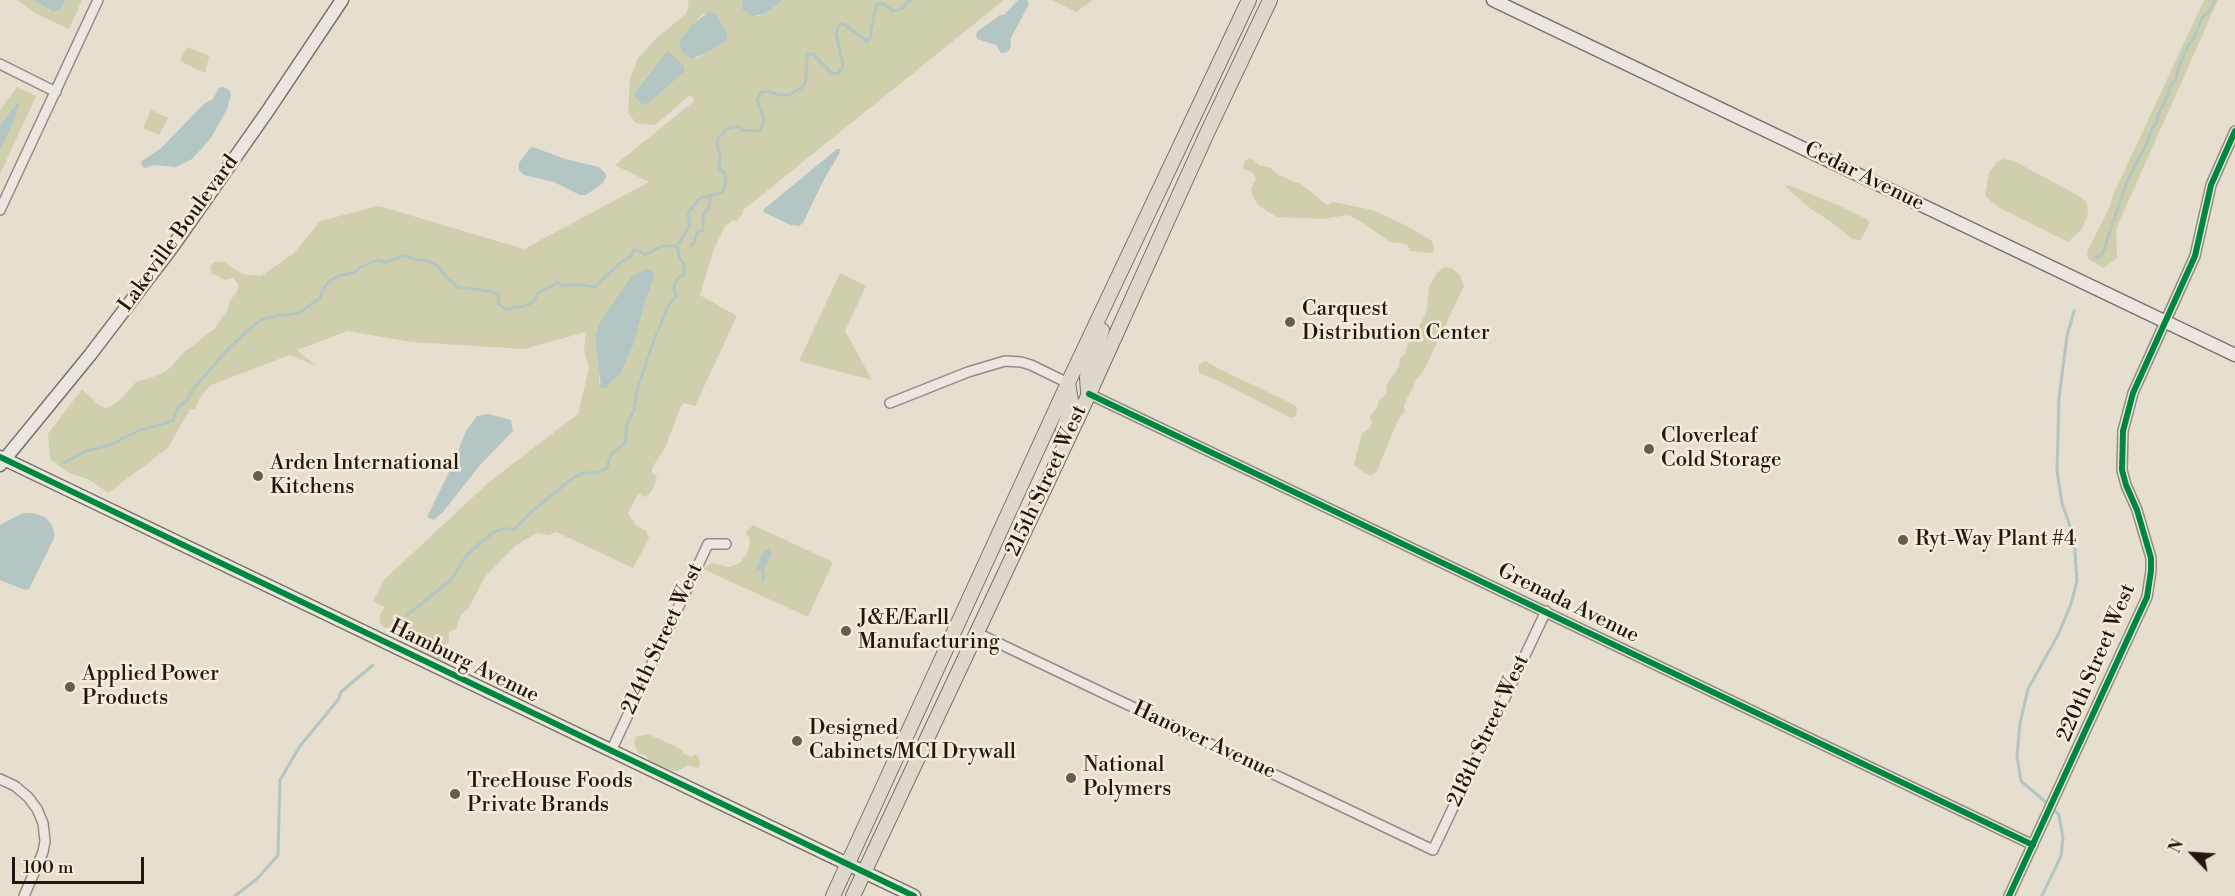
<!DOCTYPE html>
<style>
body{margin:0}
#map{position:relative;width:2235px;height:896px;overflow:hidden;background:#e6decf;font-family:"Libre Bodoni",serif}
canvas{display:block}
.north{position:absolute;left:2163px;top:824px;width:60px;height:60px;-webkit-text-stroke:4px #f5ecda;paint-order:stroke;rotate:295deg;font-size:16px;font-weight:700;line-height:24px;text-align:center;color:#231610}
.north::after{content:'';display:block;margin:auto;width:21px;height:27px;background:#231610;clip-path:polygon(50% 0,100% 100%,50% 72%,0 100%)}
.scale{position:absolute;left:12px;top:857px;width:132px;height:27px;box-sizing:border-box;border:3px solid #231610;border-top:0;padding-left:8px;font-size:18px;line-height:21px;white-space:nowrap;color:#231610;-webkit-text-stroke:4px #f5ecda;paint-order:stroke}
</style>
<div id="map">
<canvas width="2235" height="896"></canvas>
<div class="north">N</div>
<div class="scale">100 m</div>
</div>
<script>
const c = document.querySelector('canvas').getContext('2d');
c.lineJoin = 'round';
function paint(path, color) { c.fillStyle = color; c.fill(path, 'evenodd'); }
const toPath = rows => new Path2D(rows.map(r => 'M' + r).join(''));
function stroke(path, color, width, dash) { c.strokeStyle = color; c.lineWidth = width; c.lineCap = dash ? 'butt' : 'round'; c.setLineDash(dash || []); c.stroke(path); }
function label(font, color, halo, rows, align = 'center') {
  c.font = font + ' "Libre Bodoni",serif'; c.lineWidth = 5; c.setLineDash([]); c.textBaseline = 'middle'; c.strokeStyle = halo; c.fillStyle = color; for (const [text, x, y, turn = 0] of rows) {
    c.save(); c.translate(x, y); c.rotate((+turn || 0) * Math.PI / 180); c.textAlign = isNaN(turn) ? turn : align; if (halo) c.strokeText(text, 0, 0); c.fillText(text, 0, 0); c.restore();
  }
}
paint(toPath([
 [17,0,33,0,50,11,56,11,62,8,66,0,82,0,69,29,37,14],
 [687,0,742,0,741,5,757,16,765,14,783,0,1004,0,742,211,743,213,737,221,734,220,725,226,714,249,700,295,737,316,695,406,684,403,681,406,665,448,652,468,652,473,657,477,652,491,646,497,638,494,628,513,636,525,646,531,649,538,633,568,556,532,549,535,537,533,528,538,515,546,485,577,468,609,461,614,456,629,449,632,449,642,443,647,450,660,449,663,446,664,424,654,383,626,380,622,380,614,385,607,373,601,384,580,489,482,578,414,589,368,584,351,586,332,524,349,412,342,348,331,297,350,318,367,290,355,211,385,201,396,195,409,190,409,168,448,108,493,90,480,69,473,50,459,48,434,82,389,99,405,106,408,111,406,122,398,136,382,159,375,170,368,183,353,214,329,228,309,229,302,238,290,238,283,233,278,226,280,211,273,210,267,214,262,224,262,242,274,261,276,294,253,320,221,379,206,524,249,649,182,615,165,694,101,693,97,689,96,655,125,636,123,628,113,630,78,638,58,659,36,686,14,689,5],
 [703,14,717,15,722,25,720,43,696,59,681,38],
 [667,51,684,72,650,102,638,87],
 [655,275,645,302,634,344,620,375,610,382,599,384,600,363,595,335,601,320,631,277],
 [1052,0,1093,0,1076,12],
 [2204,0,2218,0,2116,229,2117,258,2104,268,2088,259,2087,252,2109,208,2114,193],
 [187,47,209,56,205,73,180,61],
 [17,87,36,96,0,174,0,150,19,105,8,114,0,125,0,110],
 [151,110,168,118,159,135,143,128],
 [1249,159,1254,160,1259,165,1271,168,1277,174,1292,181,1301,184,1327,205,1333,202,1373,210,1409,227,1432,241,1434,249,1432,253,1410,251,1407,244,1390,242,1363,223,1348,215,1322,219,1277,217,1259,206,1253,197,1251,189,1256,179,1252,172,1243,169,1245,160],
 [2003,159,2014,161,2079,196,2086,201,2088,209,2087,218,2081,230,2068,242,1998,207,1985,196,1989,173,1997,162],
 [1788,185,1840,206,1867,219,1869,223,1867,229,1860,240,1852,239,1830,221,1811,209,1786,187],
 [1445,267,1451,268,1460,275,1464,286,1423,372,1417,379,1404,405,1405,411,1398,420,1376,473,1371,475,1366,474,1354,465,1362,433,1370,428,1372,423,1370,416,1377,408,1379,400,1386,394,1387,384,1399,367,1400,358,1406,352,1408,342,1413,338,1423,319,1427,309,1429,286,1438,272],
 [840,273,866,286,845,331,872,380,799,361],
 [1206,361,1219,369,1293,404,1297,407,1296,416,1291,418,1219,381,1199,373,1199,364],
 [753,525,833,562,808,617,703,569,711,563,730,567,740,563,748,552,750,540,746,532],
 [648,734,683,750,682,753,692,757,694,754,699,757,700,766,697,768,688,765,678,771,674,771,653,764,645,755,638,753,634,744,636,737]
]), '#d0cfad');
paint(toPath([
 [33,0,66,0,62,8,56,11,51,11],
 [742,0,783,0,765,14,753,16,742,9],
 [1018,0,1027,0,1029,4,1011,38,1010,49,1007,52,1001,53,996,45,977,39,976,34,978,31,999,16,1005,14],
 [710,11,717,15,728,37,726,41,711,50,692,59,682,52,679,41,692,25],
 [667,51,673,55,684,67,684,72,650,102,643,105,635,97,635,92],
 [224,87,230,91,231,95,227,109,211,138,192,159,176,167,153,165,145,168,143,167,141,164,142,161,160,149,205,103,213,99,219,88],
 [18,102,19,105,14,120,0,150,0,125],
 [533,147,565,159,599,167,606,174,606,177,603,183,586,195,580,195,554,182,524,175,519,170,519,163,530,148],
 [837,149,840,149,839,154,823,181,803,223,799,226,791,225,763,212,764,209],
 [646,269,652,271,655,275,645,302,634,344,620,375,610,382,606,388,601,388,595,335,601,320,631,277],
 [488,414,511,420,513,431,480,465,443,512,434,520,427,517,452,466,466,431,477,416],
 [23,513,32,513,45,517,52,525,54,532,54,538,29,589,25,590,0,580,0,525],
 [769,548,772,553,765,568,765,583,762,581,761,570,758,570,754,573,762,553]
]), '#b3c6c3');
stroke(toPath([
 [677,246,690,225,688,213,699,199,710,195],
 [691,246,694,243,697,233,703,230,703,216,709,207,711,195,723,192,725,184,726,175,719,168,720,155,717,143,719,137,728,128,737,126,742,130,760,131,764,119,757,100,761,92,772,92,778,95,789,95,804,86,806,79,807,56,809,54,813,54,833,74,839,73,843,66,836,33,839,26,842,24,845,25,867,41,871,37,871,30,877,4,884,4,893,11,898,10,904,8,906,3,912,0],
 [2094,258,2102,255,2127,181,2145,147,2152,129,2158,120,2157,117,2169,93,2169,88,2176,79,2179,66,2189,44,2194,38,2203,16,2208,13,2215,0],
 [64,463,86,451,110,445,138,431,173,421,178,407,187,401,194,388,230,347,260,320,276,316,299,313,320,298,322,291,329,281,338,276,356,272,359,268,377,260,386,262,405,255,416,260,424,260,438,266,446,277,458,287,494,292,499,296,498,304,506,309,525,306,533,302,538,293,557,283,563,286,573,284,595,287,621,262,630,257,634,250,639,251,645,255,662,246,677,246],
 [406,616,451,580,467,555,491,534,501,529,515,529,530,513,570,480,582,473,597,473,607,468,611,454,625,443,627,424,634,410,637,391,653,343,668,306,676,296,674,286,678,278,684,274,684,264,680,259,677,246],
 [2048,804,2021,781,2017,756,2020,723,2028,689,2058,635,2071,604,2077,581,2074,538,2062,503,2057,471,2059,398,2067,336,2074,311],
 [235,896,258,878,278,855,280,780,300,746,338,700,341,692,373,665],
 [2042,896,2061,856,2063,838,2059,815,2053,809]
]), '#b3c6c3', 3);
const street = toPath([
 [0,64,56,92],
 [0,210,98,0],
 [1089,394,2033,845],
 [890,403,968,372,1005,361,1021,362,1031,365,1068,383],
 [975,632,1433,850,1546,611],
 [611,751,708,544,726,544],
 [0,779,15,786,28,797,37,809,43,823,45,841,43,852,24,896],
 [2009,896,2147,597,2151,571,2151,558,2137,510,2126,485,2122,470,2123,431,2133,393,2195,256,2211,185,2235,131]
]);
const secondary = toPath([
 [1493,0,2235,355],
 [0,457,914,896],
 [0,465,90,355,173,246,267,112,342,0]
]);
const primary = toPath([
 [1088,392,1087,378,1088,367,1102,330],
 [1063,430,1072,406,1068,383],
 [833,896,1068,383,1249,0],
 [853,896,1089,394,1208,131,1270,0]
]);
stroke(street, '#928d84', 12);
stroke(secondary, '#777169', 15);
stroke(primary, '#777169', 16);
stroke(street, '#ebe7e0', 9);
stroke(secondary, '#ebe7e0', 12);
stroke(primary, '#ded7cb', 14);
stroke(toPath([
 [1089,394,2033,845],
 [0,457,914,896],
 [2009,896,2147,597,2151,571,2151,558,2137,510,2126,485,2122,470,2123,431,2133,393,2195,256,2211,185,2235,131]
]), '#00873e', 6);
for (const [x, y, r, color] of [
 [1290,322,6,"#675c53"],
 [1649,449,6,"#675c53"],
 [258,476,6,"#675c53"],
 [1903,540,6,"#675c53"],
 [846,631,6,"#675c53"],
 [70,687,6,"#675c53"],
 [797,741,6,"#675c53"],
 [1071,778,6,"#675c53"],
 [455,794,6,"#675c53"]
]) { const dot = new Path2D(); dot.arc(x, y, r, 0, 2 * Math.PI); c.fillStyle = color; c.fill(dot); stroke(dot, '#f5ecda', 2); }
label('21px', '#231610', '#f5ecda', [
 ["Cedar Avenue",1864,177,26],
 ["Lakeville Boulevard",179,234,-54],
 ["215th Street West",1047,481,-65],
 ["Grenada Avenue",1568,604,26],
 ["214th Street West",663,639,-65],
 ["Hamburg Avenue",464,662,26],
 ["220th Street West",2097,663,-67],
 ["218th Street West",1489,731,-65],
 ["Hanover Avenue",1204,741,25]
]);
label('21px', '#231610', '#f5ecda', [
 ["Carquest",1302,310],
 ["Distribution Center",1302,334],
 ["Cloverleaf",1661,437],
 ["Cold Storage",1661,461],
 ["Arden International",270,464],
 ["Kitchens",270,488],
 ["Ryt-Way Plant #4",1915,540],
 ["J&E/Earll",858,619],
 ["Manufacturing",858,643],
 ["Applied Power",82,675],
 ["Products",82,699],
 ["Designed",809,729],
 ["Cabinets/MCI Drywall",809,753],
 ["National",1083,766],
 ["Polymers",1083,790],
 ["TreeHouse Foods",467,782],
 ["Private Brands",467,806]
], 'left');
</script>
